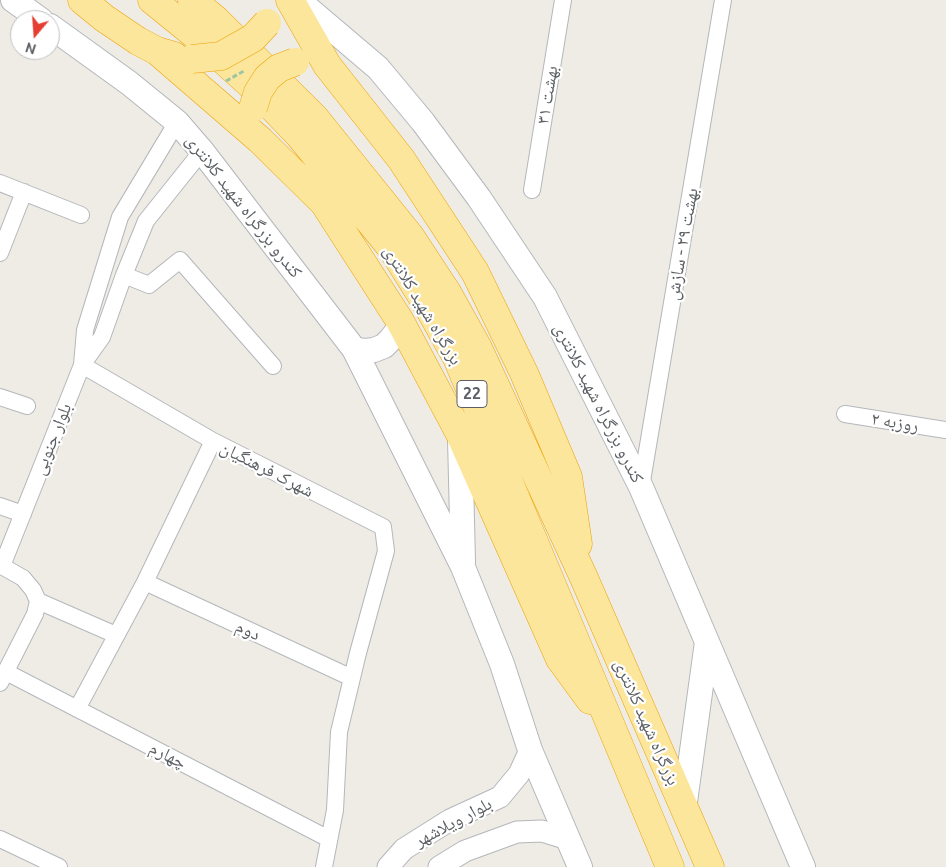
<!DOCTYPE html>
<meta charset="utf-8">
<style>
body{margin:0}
#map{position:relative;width:946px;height:867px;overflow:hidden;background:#eeece4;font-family:Ubuntu,sans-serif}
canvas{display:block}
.north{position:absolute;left:10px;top:10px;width:50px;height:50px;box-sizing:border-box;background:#fff;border:1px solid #bebfc1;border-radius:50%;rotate:198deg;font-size:14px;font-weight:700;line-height:20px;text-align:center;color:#5c6064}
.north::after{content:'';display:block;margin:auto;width:18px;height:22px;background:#e53f33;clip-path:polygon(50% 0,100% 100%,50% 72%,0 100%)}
</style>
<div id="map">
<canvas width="946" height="867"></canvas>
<div class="north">N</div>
</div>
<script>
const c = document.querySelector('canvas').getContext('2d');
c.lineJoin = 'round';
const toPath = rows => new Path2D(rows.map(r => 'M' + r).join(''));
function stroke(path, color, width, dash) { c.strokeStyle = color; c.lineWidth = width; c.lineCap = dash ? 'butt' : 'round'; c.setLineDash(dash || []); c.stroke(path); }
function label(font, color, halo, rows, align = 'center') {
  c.font = font + ' Ubuntu,"Noto Naskh Arabic",sans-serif'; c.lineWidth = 4.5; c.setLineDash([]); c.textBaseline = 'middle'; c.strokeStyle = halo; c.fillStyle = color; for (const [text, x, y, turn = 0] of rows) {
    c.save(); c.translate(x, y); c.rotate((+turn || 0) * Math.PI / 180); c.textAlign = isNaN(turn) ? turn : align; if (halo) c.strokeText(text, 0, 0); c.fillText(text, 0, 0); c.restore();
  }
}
const minor = toPath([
 [0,183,81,215],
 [532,190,563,0],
 [0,253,24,192],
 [124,275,149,285,180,260,273,366],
 [82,365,213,441,383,527,386,551,358,653,339,732,335,810,324,867],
 [82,365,85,330,120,217,177,122],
 [0,397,27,406],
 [845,414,946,430],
 [641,487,723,0],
 [0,506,23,514],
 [0,565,23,578,33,590,38,601,35,614,0,683],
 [2,566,82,365,102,337,124,275,146,221,202,151],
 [145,582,352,678],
 [38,601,116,635],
 [6,672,329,839],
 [77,709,145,582,213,441],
 [0,839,59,867]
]);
const tertiary = toPath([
 [388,867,404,849,450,820,500,797,519,774,530,750],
 [439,867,465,851,517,832,542,831,568,839]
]);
const secondary = toPath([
 [13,0,41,20],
 [298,0,378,68,423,122,479,198,545,297,641,487,803,867],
 [50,26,129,83,177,122,202,151,354,349,463,567,502,664,530,750,580,867],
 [354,349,364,351,374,350,384,346,391,339,397,331,400,321],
 [460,438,463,562],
 [684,809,707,642]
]);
const trunk = toPath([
 [82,0,104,18,138,41,157,51,174,56],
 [152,0,200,39,251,85,299,135,393,250,426,303,457,358,670,867],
 [192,0,216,20,315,118,410,236,448,294,478,348,584,578,710,867],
 [290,0,327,65,401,159,475,272,524,373,568,477,578,544],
 [157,51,260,140,324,203,400,321,460,434,560,659,590,700]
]);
stroke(minor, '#b4b7bb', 18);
stroke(tertiary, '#b4b7bb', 23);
stroke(secondary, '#b3b7bb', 26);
stroke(trunk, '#eda205', 29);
stroke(minor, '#fff', 16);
stroke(tertiary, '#fff', 21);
stroke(secondary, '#fff', 24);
stroke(trunk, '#fce69c', 28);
const trunkBridge = toPath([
 [192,59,221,56,253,38,267,23],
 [253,108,258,92,267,78,279,68,295,62]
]);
stroke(trunkBridge, '#eda205', 29, []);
stroke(toPath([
 [226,81,244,71]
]), '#9ac6a6', 3, [5, 2.5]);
stroke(trunkBridge, '#fce69c', 28);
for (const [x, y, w] of [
 [472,394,30]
]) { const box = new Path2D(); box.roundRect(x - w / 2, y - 13.5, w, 27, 4); c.fillStyle = '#fff'; c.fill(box); stroke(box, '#5c6064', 1); }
label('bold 16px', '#5c6064', null, [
 ["22",472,394]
]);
label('18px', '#5c6064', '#fff', [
 ["بهشت ۳۱",547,95,-81],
 ["کندرو بزرگراه شهید کلانتری",244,206,52],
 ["بهشت ۲۹ - سازش",682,244,-80],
 ["بزرگراه شهید کلانتری",423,305,59],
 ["کندرو بزرگراه شهید کلانتری",599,403,63],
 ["۲ روزبه",895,422,9],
 ["بلوار جنوبی",52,439,-68],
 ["شهرک فرهنگیان",267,469,27],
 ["دوم",248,630,25],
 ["بزرگراه شهید کلانتری",647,722,66],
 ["چهارم",168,755,27],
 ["بلوار ویلاشهر",453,822,-28]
]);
</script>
